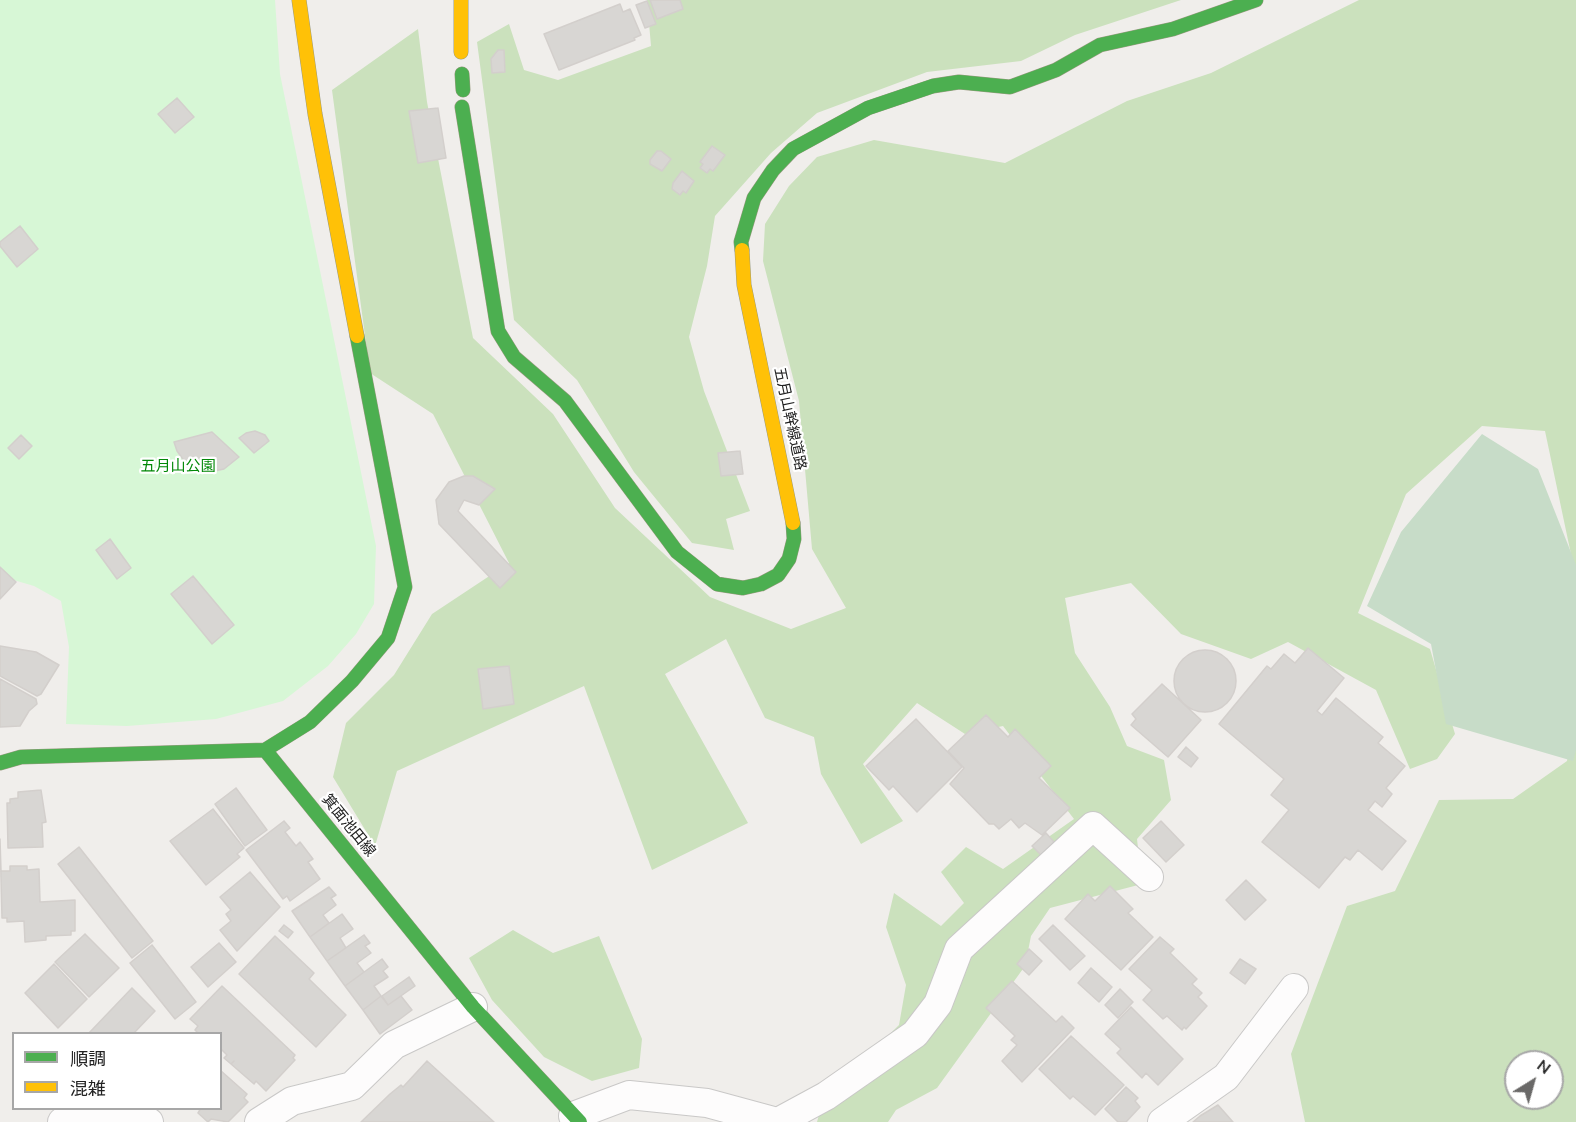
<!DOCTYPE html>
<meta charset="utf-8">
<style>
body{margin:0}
#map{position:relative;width:1576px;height:1122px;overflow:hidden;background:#f0eeeb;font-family:"Nunito Sans","Noto Sans JP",sans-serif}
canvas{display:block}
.legend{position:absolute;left:12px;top:1032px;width:210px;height:78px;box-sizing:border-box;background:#fff;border:2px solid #a7a7a7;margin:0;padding:8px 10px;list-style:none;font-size:18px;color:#222}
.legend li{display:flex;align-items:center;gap:12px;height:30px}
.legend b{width:30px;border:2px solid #a7a7a7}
.north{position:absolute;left:1504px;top:1050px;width:60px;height:60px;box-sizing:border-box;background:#fff;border:2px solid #a7a7a7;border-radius:50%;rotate:37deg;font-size:16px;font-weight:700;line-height:24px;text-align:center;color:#222}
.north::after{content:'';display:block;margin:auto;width:21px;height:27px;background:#6a6968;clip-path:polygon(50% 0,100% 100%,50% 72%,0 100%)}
</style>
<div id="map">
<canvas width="1576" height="1122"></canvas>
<ul class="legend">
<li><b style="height:8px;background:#4caf50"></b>順調</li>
<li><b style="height:8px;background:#ffc107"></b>混雑</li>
</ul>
<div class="north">N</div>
</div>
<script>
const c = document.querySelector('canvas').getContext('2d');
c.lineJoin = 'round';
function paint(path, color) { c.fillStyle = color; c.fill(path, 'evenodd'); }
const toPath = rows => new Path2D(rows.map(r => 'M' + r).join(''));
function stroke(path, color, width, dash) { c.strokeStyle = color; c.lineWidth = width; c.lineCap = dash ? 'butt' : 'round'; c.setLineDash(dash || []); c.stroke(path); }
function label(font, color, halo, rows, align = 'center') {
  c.font = font + ' "Nunito Sans","Noto Sans JP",sans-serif'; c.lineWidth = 4.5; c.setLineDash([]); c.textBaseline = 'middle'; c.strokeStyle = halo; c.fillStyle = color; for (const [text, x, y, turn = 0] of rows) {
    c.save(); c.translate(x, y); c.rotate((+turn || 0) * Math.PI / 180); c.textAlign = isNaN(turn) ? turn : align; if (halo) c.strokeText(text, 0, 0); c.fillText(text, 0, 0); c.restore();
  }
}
paint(toPath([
 [647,0,1181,0,1075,35,1021,61,927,72,817,113,771,153,715,216,707,266,689,337,704,391,750,511,726,519,734,550,692,543,634,472,577,380,514,320,477,42,509,24,524,70,558,80,651,46],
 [1359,0,1576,0,1576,578,1545,431,1482,426,1406,494,1358,613,1430,649,1455,734,1437,759,1410,769,1376,690,1288,642,1251,659,1181,634,1131,583,1065,598,1075,653,1110,707,1127,746,1164,760,1171,800,1137,839,1142,884,1050,908,1031,936,1025,966,937,1088,896,1110,888,1122,817,1122,823,1100,899,1025,906,985,886,927,894,893,941,926,964,903,941,872,966,847,1003,869,1074,819,1003,726,965,734,917,703,863,764,903,821,861,844,821,774,814,737,765,718,726,639,665,674,748,823,652,870,584,686,397,771,375,846,333,777,346,723,394,675,432,614,509,563,433,414,370,373,332,90,418,29,427,102,473,338,553,414,615,508,710,597,791,629,846,608,812,549,799,401,763,261,765,224,789,186,817,157,874,140,1005,163,1127,101,1211,73],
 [1576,708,1576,1122,1305,1122,1291,1054,1347,906,1395,891,1439,800,1513,799,1567,761],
 [1516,1062,1552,1062,1552,1098,1516,1098],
 [513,930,553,953,599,936,642,1039,639,1068,592,1081,544,1057,492,1000,469,958]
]), '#cbe1bd');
paint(toPath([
 [1482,434,1538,469,1576,565,1576,750,1573,761,1446,724,1431,644,1367,606,1401,532]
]), '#c7dcc8');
paint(toPath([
 [0,0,275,0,280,74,376,546,374,604,356,634,328,666,283,701,216,719,127,726,66,724,69,647,61,601,34,586,0,576]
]), '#d7f7d6');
const building = toPath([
 [650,0,680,0,683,9,657,19,650,0],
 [647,1,656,24,645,28,636,5,647,1],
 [620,4,623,12,630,9,641,35,634,38,635,40,559,70,544,34,620,4],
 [498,50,504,50,505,72,492,73,491,59,498,50],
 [177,98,194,117,175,133,158,114,177,98],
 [438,108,446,158,418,163,409,111,438,108],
 [712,146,725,155,713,171,710,169,707,173,700,168,703,164,700,162,712,146],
 [657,151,661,151,671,159,662,171,650,164,650,160,657,151],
 [682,171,694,181,686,193,683,191,680,195,672,189,673,183,682,171],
 [20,226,38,249,17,267,0,246,0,242,20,226],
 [255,431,265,435,269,441,254,453,239,438,246,433,255,431],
 [212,432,239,457,224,469,210,472,197,470,185,462,177,451,174,442,212,432],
 [21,435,32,446,19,459,8,448,21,435],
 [740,451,743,474,721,476,718,453,740,451],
 [464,476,473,476,495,489,479,505,464,500,458,511,516,572,500,588,439,524,436,500,449,482,464,476],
 [110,539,131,568,117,579,96,550,110,539],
 [0,567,16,582,0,599,0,567],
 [193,576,234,625,212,644,171,594,193,576],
 [0,646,36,652,59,665,41,694,37,696,0,676,0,646],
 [1308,648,1344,678,1317,711,1322,715,1336,698,1383,737,1378,743,1405,766,1386,788,1392,794,1382,807,1375,801,1368,810,1406,841,1382,870,1358,850,1350,860,1345,857,1319,888,1262,842,1289,810,1271,795,1284,779,1219,724,1267,666,1271,669,1284,654,1295,663,1308,648],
 '1174 681a31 31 0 1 1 62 0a31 31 0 1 1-62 0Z',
 [509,666,514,704,483,709,478,669,509,666],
 [0,679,36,699,37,704,29,711,20,726,0,727,0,679],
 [1162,684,1201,720,1168,757,1131,725,1136,719,1132,714,1162,684],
 [986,715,1008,737,1015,729,1051,766,1039,778,1070,808,1042,835,1025,823,1019,828,1011,819,999,829,994,824,989,824,950,784,964,768,948,751,986,715],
 [916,719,962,767,917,812,893,786,889,790,866,766,916,719],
 [1186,747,1198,758,1191,767,1178,757,1186,747],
 [236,788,267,830,245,846,215,804,236,788],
 [41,790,46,822,42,823,43,847,8,848,7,803,10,803,10,799,18,798,18,792,41,790],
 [213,809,244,848,237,854,240,857,206,885,170,841,213,809],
 [284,821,290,828,285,832,296,846,300,842,313,859,308,862,320,879,290,901,287,896,283,899,246,850,284,821],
 [1161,821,1184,845,1166,862,1143,838,1161,821],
 [1046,833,1054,842,1041,855,1032,846,1046,833],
 [0,839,1,871,10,871,10,866,27,866,27,870,39,869,40,902,75,900,75,931,71,931,71,935,46,936,46,940,25,942,24,921,7,922,7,918,2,918,0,839],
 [79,847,153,941,132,958,58,864,79,847],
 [250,872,280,907,237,951,220,930,231,921,226,914,231,910,220,897,250,872],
 [1246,880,1266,900,1245,920,1226,900,1246,880],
 [1110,886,1133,909,1128,913,1153,937,1121,970,1065,919,1088,894,1095,901,1110,886],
 [329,887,336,895,331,898,336,905,323,915,329,923,310,937,292,911,329,887],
 [342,914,353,929,340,938,346,948,327,961,310,937,342,914],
 [284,925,293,932,288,938,279,931,284,925],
 [1053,925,1085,956,1070,970,1039,939,1053,925],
 [85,934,119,968,89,997,55,962,85,934],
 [364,935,370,943,365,946,371,953,357,963,364,972,345,986,327,961,364,935],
 [275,936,314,973,309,979,346,1015,316,1047,239,974,275,936],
 [1160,937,1174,949,1170,953,1197,979,1192,984,1202,993,1198,997,1207,1006,1186,1029,1184,1027,1182,1030,1167,1016,1163,1019,1143,1000,1152,990,1129,969,1160,937],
 [219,943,236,962,208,987,191,967,219,943],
 [152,945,196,1002,175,1019,130,963,152,945],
 [1029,949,1042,961,1029,975,1017,964,1029,949],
 [382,959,388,967,383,971,388,977,374,986,381,996,363,1010,345,986,382,959],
 [1240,959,1256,969,1245,984,1230,973,1240,959],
 [54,964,87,999,58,1028,25,993,54,964],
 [1091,968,1112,987,1099,1002,1078,983,1091,968],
 [409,977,415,986,388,1005,382,996,409,977],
 [1012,981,1056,1022,1062,1016,1074,1028,1022,1082,1002,1061,1017,1045,1011,1040,1015,1036,986,1008,1012,981],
 [222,986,295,1055,293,1058,295,1060,266,1091,256,1081,254,1084,231,1064,234,1061,231,1064,224,1058,227,1055,220,1048,220,1034,199,1034,195,1030,198,1026,190,1019,222,986],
 [132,988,155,1011,133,1034,88,1034,132,988],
 [1120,989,1133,1002,1118,1018,1105,1005,1120,989],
 [381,996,388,1005,401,996,412,1010,380,1034,363,1010,381,996],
 [1131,1007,1183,1059,1158,1085,1146,1073,1142,1078,1117,1053,1121,1049,1105,1034,1131,1007],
 [1071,1036,1124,1085,1095,1115,1073,1096,1070,1099,1039,1069,1071,1036],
 [427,1061,494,1122,361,1122,390,1094,401,1085,403,1087,427,1061],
 [220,1070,247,1094,244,1098,248,1102,228,1122,211,1119,208,1122,198,1113,201,1108,220,1108,220,1070],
 [1126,1087,1138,1098,1135,1101,1140,1107,1126,1122,1118,1122,1105,1109,1126,1087],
 [1218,1105,1233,1122,1193,1122,1200,1116,1218,1105]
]);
paint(building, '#d8d6d3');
stroke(building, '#d3cfcc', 1.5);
const street = toPath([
 [573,1116,629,1095,707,1103,777,1122],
 [62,1122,100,1114,137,1115,149,1122],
 [259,1122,292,1101,352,1086,394,1045,473,1007],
 [778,1122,826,1096,915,1034,938,1004,959,949,1093,826,1149,877],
 [1162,1122,1226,1077,1294,988]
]);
const fast = toPath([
 [462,74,463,90],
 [462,107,498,331,514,357,565,401,677,552,717,584,743,588,761,584,778,575,789,559,794,539,793,523],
 [742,250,741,242,754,198,773,170,793,149,868,108,933,86,959,82,1010,87,1056,70,1100,45,1173,29,1256,0],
 [265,750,310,722,352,681,388,638,405,587,357,336],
 [0,763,21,757,265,750,473,1007,580,1122]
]);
const slow = toPath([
 [299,0,315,114,357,336],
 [461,0,461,52],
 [742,250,744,285,793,523]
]);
stroke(street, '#c9c8c7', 30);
stroke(fast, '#9a9b81', 15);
stroke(slow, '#9a9b81', 15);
stroke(street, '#fdfcfc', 28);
stroke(fast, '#4caf50', 14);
stroke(slow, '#ffc107', 14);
label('15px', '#222', '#fff', [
 ["五月山幹線道路",789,419,78],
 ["箕面池田線",348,826,51]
]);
label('15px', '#028807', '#fff', [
 ["五月山公園",178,467]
]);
</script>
